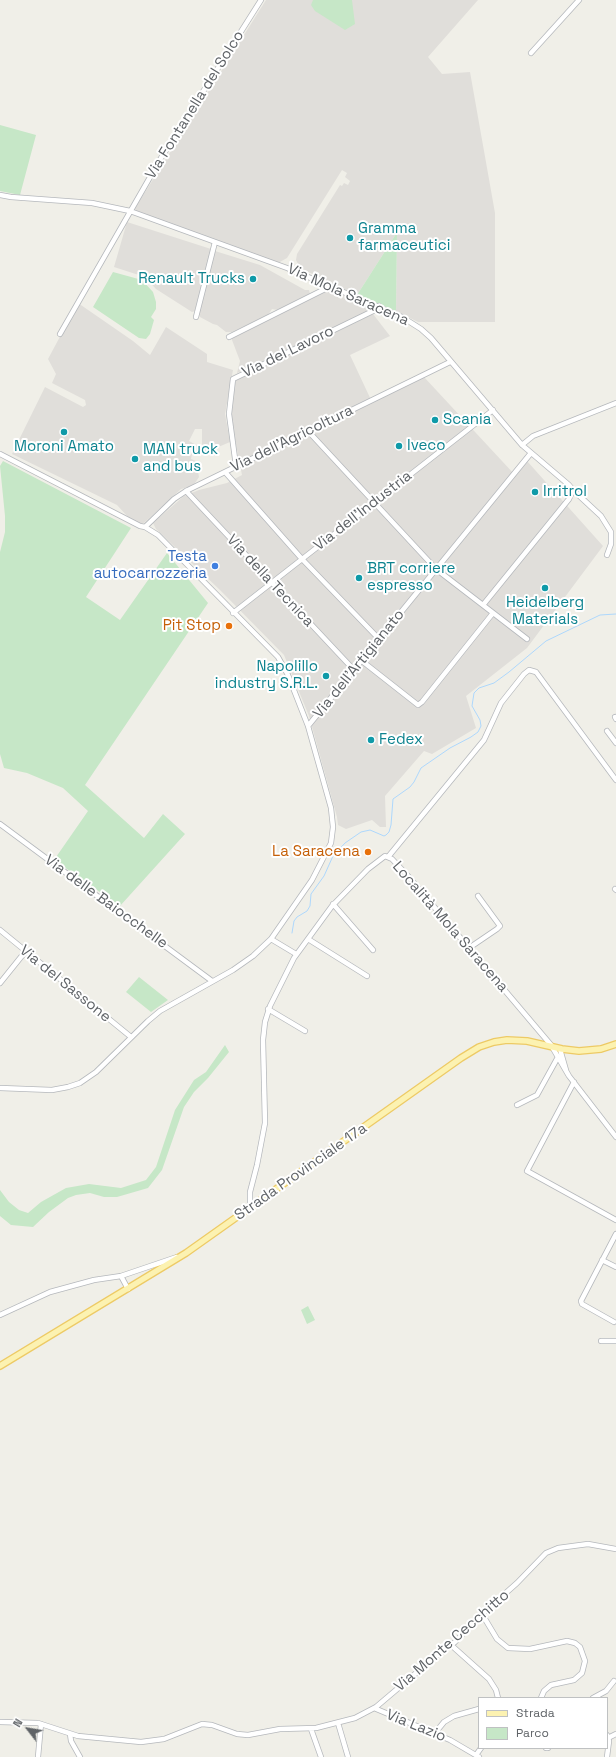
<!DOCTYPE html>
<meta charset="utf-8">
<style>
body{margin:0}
#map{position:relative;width:616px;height:1757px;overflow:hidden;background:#f0efe8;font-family:"Space Grotesk",sans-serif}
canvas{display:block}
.legend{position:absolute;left:478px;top:1697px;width:130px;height:52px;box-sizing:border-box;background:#fff;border:1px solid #bfc1c2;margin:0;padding:5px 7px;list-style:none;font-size:12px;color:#5f6367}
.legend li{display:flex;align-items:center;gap:8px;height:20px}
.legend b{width:20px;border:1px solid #bfc1c2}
.north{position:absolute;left:8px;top:1709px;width:40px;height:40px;-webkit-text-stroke:3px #fff;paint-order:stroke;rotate:301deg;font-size:11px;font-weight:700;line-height:16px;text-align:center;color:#5f6367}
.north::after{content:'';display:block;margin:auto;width:14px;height:18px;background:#5f6367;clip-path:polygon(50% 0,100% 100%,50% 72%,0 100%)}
</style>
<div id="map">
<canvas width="616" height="1757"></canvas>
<ul class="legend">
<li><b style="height:5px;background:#fcf2b1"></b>Strada</li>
<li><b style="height:11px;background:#c6e7c7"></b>Parco</li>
</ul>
<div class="north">N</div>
</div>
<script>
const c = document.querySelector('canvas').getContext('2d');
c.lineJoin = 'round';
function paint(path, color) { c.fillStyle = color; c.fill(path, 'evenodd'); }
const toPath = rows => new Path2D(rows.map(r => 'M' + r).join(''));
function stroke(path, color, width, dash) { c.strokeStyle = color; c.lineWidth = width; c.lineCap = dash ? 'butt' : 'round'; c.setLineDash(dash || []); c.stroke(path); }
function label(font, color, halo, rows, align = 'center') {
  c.font = font + ' "Space Grotesk",sans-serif'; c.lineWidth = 4; c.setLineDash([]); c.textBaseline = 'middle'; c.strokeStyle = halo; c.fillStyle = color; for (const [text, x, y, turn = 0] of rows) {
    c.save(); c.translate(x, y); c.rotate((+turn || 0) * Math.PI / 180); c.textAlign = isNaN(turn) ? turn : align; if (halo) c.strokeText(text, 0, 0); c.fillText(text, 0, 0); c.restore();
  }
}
paint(toPath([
 [266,0,478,0,428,57,442,74,470,72,495,213,495,322,418,322,396,311,397,235,396,234,357,295,300,268,296,260,297,254,340,185,342,186,344,183,348,185,350,181,345,177,347,173,342,170,287,258,278,263,136,211,135,208],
 [127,222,211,249,195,311,192,312,156,289,145,277,114,267],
 [215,251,260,265,305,290,309,290,310,294,278,310,272,309,268,315,232,332,226,332,217,325,213,324,200,317,199,314],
 [332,290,372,307,370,311,237,373,240,361,232,340,232,337,324,292],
 [78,303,133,341,150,355,166,327,207,354,207,362,233,370,225,414,230,442,202,454,202,429,195,429,189,441,198,446,197,454,192,454,191,459,196,461,199,477,193,486,181,489,144,523,141,524,128,517,117,505,12,454,45,387,83,407,86,405,85,400,52,383,56,374,48,359],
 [373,314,390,336,350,355,372,402,424,377,515,475,527,461,603,546,527,648,466,696,476,728,432,754,424,751,385,796,386,827,380,827,372,820,346,829,338,825,337,817,309,716,284,655,220,590,156,529,153,523,184,496,199,490,227,483,242,475,230,414,235,381]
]), '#e0deda');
paint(toPath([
 [313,0,352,0,355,24,345,30,315,11,311,5],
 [0,125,36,135,20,195,0,191],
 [396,234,397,234,396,311,357,295],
 [113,272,142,280,153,292,156,302,156,309,151,317,154,320,150,334,146,339,139,338,93,307],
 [3,461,131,528,86,597,120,620,167,553,208,603,85,785,144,838,163,814,185,834,120,906,54,860,88,811,63,788,27,773,4,768,0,754,0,552,5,532,5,516,0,466],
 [139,977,168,1000,151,1012,126,992],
 [225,1045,229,1052,208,1078,194,1092,184,1107,162,1170,148,1188,117,1197,104,1197,90,1193,76,1195,68,1198,49,1212,33,1227,11,1225,0,1216,0,1190,9,1202,19,1210,28,1213,41,1202,66,1188,89,1184,121,1188,146,1180,156,1167,175,1110,194,1080,206,1072],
 [308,1306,315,1320,307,1324,301,1310]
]), '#c6e7c7');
stroke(toPath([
 [292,933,294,921,297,917,307,911,310,906,311,894,324,876,333,856,345,843,361,832,370,830,384,836,386,835,389,832,391,825,393,799,410,787,414,782,421,768,450,748,471,737,478,732,481,726,480,720,472,706,474,693,479,688,494,683,509,672,546,641,600,615,616,614]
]), '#add7fc', 1);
const minor = toPath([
 [531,53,579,0],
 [0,195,11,197,92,203,130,211,287,268,402,317,421,329,431,338,522,445,569,485,573,490,569,499,483,605],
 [196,317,215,242],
 [60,334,161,158,261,0],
 [229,337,331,286],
 [308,431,436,569,527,639],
 [522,445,533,436,616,403],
 [0,454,140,526,145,527,158,535,278,657,288,675,308,726,331,808,333,827,331,843,312,880,271,939,253,956,233,970,160,1011,148,1021,96,1072,80,1083,68,1087,52,1090,0,1088],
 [236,466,229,414,233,379,373,311,379,306],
 [225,472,302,559,379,639],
 [573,490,601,516,611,532,611,544,607,555],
 [186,491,354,670],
 [145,527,174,499,186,491,450,362],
 [233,613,493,410],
 [362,661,418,705,422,702,493,613],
 [615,717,616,719],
 [308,726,531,453],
 [607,731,616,743],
 [0,824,212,981],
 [388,857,484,740,501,703,524,674,529,670,536,672,616,780],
 [615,889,616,890],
 [333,904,373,950],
 [0,930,131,1037],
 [271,939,296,954],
 [308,939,367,976],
 [469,948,497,929,500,926,478,896],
 [0,983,25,952],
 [268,1009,305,1031],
 [560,1049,566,1070],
 [574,1082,527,1171,616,1220],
 [517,1105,537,1095,558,1057],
 [250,1208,250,1192,257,1165,265,1123,263,1040,265,1022,270,1006,294,958,332,906,368,869,385,856,392,859,408,876,551,1045,569,1076,616,1137],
 [602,1260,616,1267],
 [121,1276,177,1257],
 [0,1315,50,1292,94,1280,121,1276,128,1289],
 [614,1322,582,1304,581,1301,616,1234],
 [601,1341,616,1341],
 [482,1614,497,1639,508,1648,530,1649,567,1641,575,1643,580,1647,585,1661,582,1673,574,1680,551,1685,544,1691,541,1698],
 [451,1645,489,1679,496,1690,498,1698],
 [593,1698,606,1691,614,1681],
 [374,1708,450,1740,479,1757],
 [0,1722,38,1723,78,1736,141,1742,164,1739,202,1724,212,1725,237,1734,248,1735,280,1729,316,1728,355,1718,376,1707,435,1657,455,1642,481,1615,517,1583,546,1553,558,1548,588,1544,616,1549],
 [338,1723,348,1757],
 [311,1729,321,1757],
 [435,1733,444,1722,454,1716,479,1709],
 [70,1734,71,1741,80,1757],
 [608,1738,616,1734],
 [546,1748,548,1748],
 [476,1755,481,1748],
 [38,1757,41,1724],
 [607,1757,609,1741,607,1735]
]);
const major = toPath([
 [0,1366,186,1253,461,1058,479,1047,494,1042,507,1040,527,1041,562,1049,579,1051,601,1049,616,1044]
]);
stroke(minor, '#b5b8bc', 6);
stroke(major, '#edca65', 8);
stroke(minor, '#fff', 4.5);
stroke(major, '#fcf2b1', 5.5);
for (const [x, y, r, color] of [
 [350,238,4,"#0f9aa8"],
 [253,279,4,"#0f9aa8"],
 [435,420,4,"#0f9aa8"],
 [64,432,4,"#0f9aa8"],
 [399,446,4,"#0f9aa8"],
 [135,459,4,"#0f9aa8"],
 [535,492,4,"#0f9aa8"],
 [215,566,4,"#3f7fe0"],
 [359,578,4,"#0f9aa8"],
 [545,588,4,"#0f9aa8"],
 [229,626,4,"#e8710a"],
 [326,676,4,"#0f9aa8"],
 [371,740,4,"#0f9aa8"],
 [368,852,4,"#e8710a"]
]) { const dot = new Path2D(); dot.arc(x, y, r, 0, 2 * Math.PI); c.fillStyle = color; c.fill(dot); stroke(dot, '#fff', 1.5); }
label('15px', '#5f6367', '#fff', [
 ["Via Fontanella del Solco",195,105,-58],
 ["Via Mola Saracena",348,295,24],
 ["Via del Lavoro",288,352,-26],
 ["Via dell'Agricoltura",292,439,-26],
 ["Via dell'Industria",363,511,-38],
 ["Via della Tecnica",270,581,47],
 ["Via dell'Artigianato",359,664,-51],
 ["Via delle Baiocchelle",106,902,36],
 ["Località Mola Saracena",450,927,49],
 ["Via del Sassone",65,984,39],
 ["Strada Provinciale 17a",301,1172,-35],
 ["Via Monte Cecchitto",452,1641,-41],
 ["Via Lazio",416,1726,22]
]);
label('15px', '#0d838f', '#fff', [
 ["Gramma",358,229],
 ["farmaceutici",358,246],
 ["Renault Trucks",245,279,"right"],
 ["Scania",443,420],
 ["Iveco",407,446],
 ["Moroni Amato",64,447,"center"],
 ["MAN truck",143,450],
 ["and bus",143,467],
 ["Irritrol",543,492],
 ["BRT corriere",367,569],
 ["espresso",367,586],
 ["Heidelberg",545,603,"center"],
 ["Materials",545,620,"center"],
 ["Napolillo",318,667,"right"],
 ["industry S.R.L.",318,684,"right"],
 ["Fedex",379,740]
], 'left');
label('15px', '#366cbe', '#fff', [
 ["Testa",207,557],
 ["autocarrozzeria",207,574]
], 'right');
label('15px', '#c56008', '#fff', [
 ["Pit Stop",221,626],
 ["La Saracena",360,852]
], 'right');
</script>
